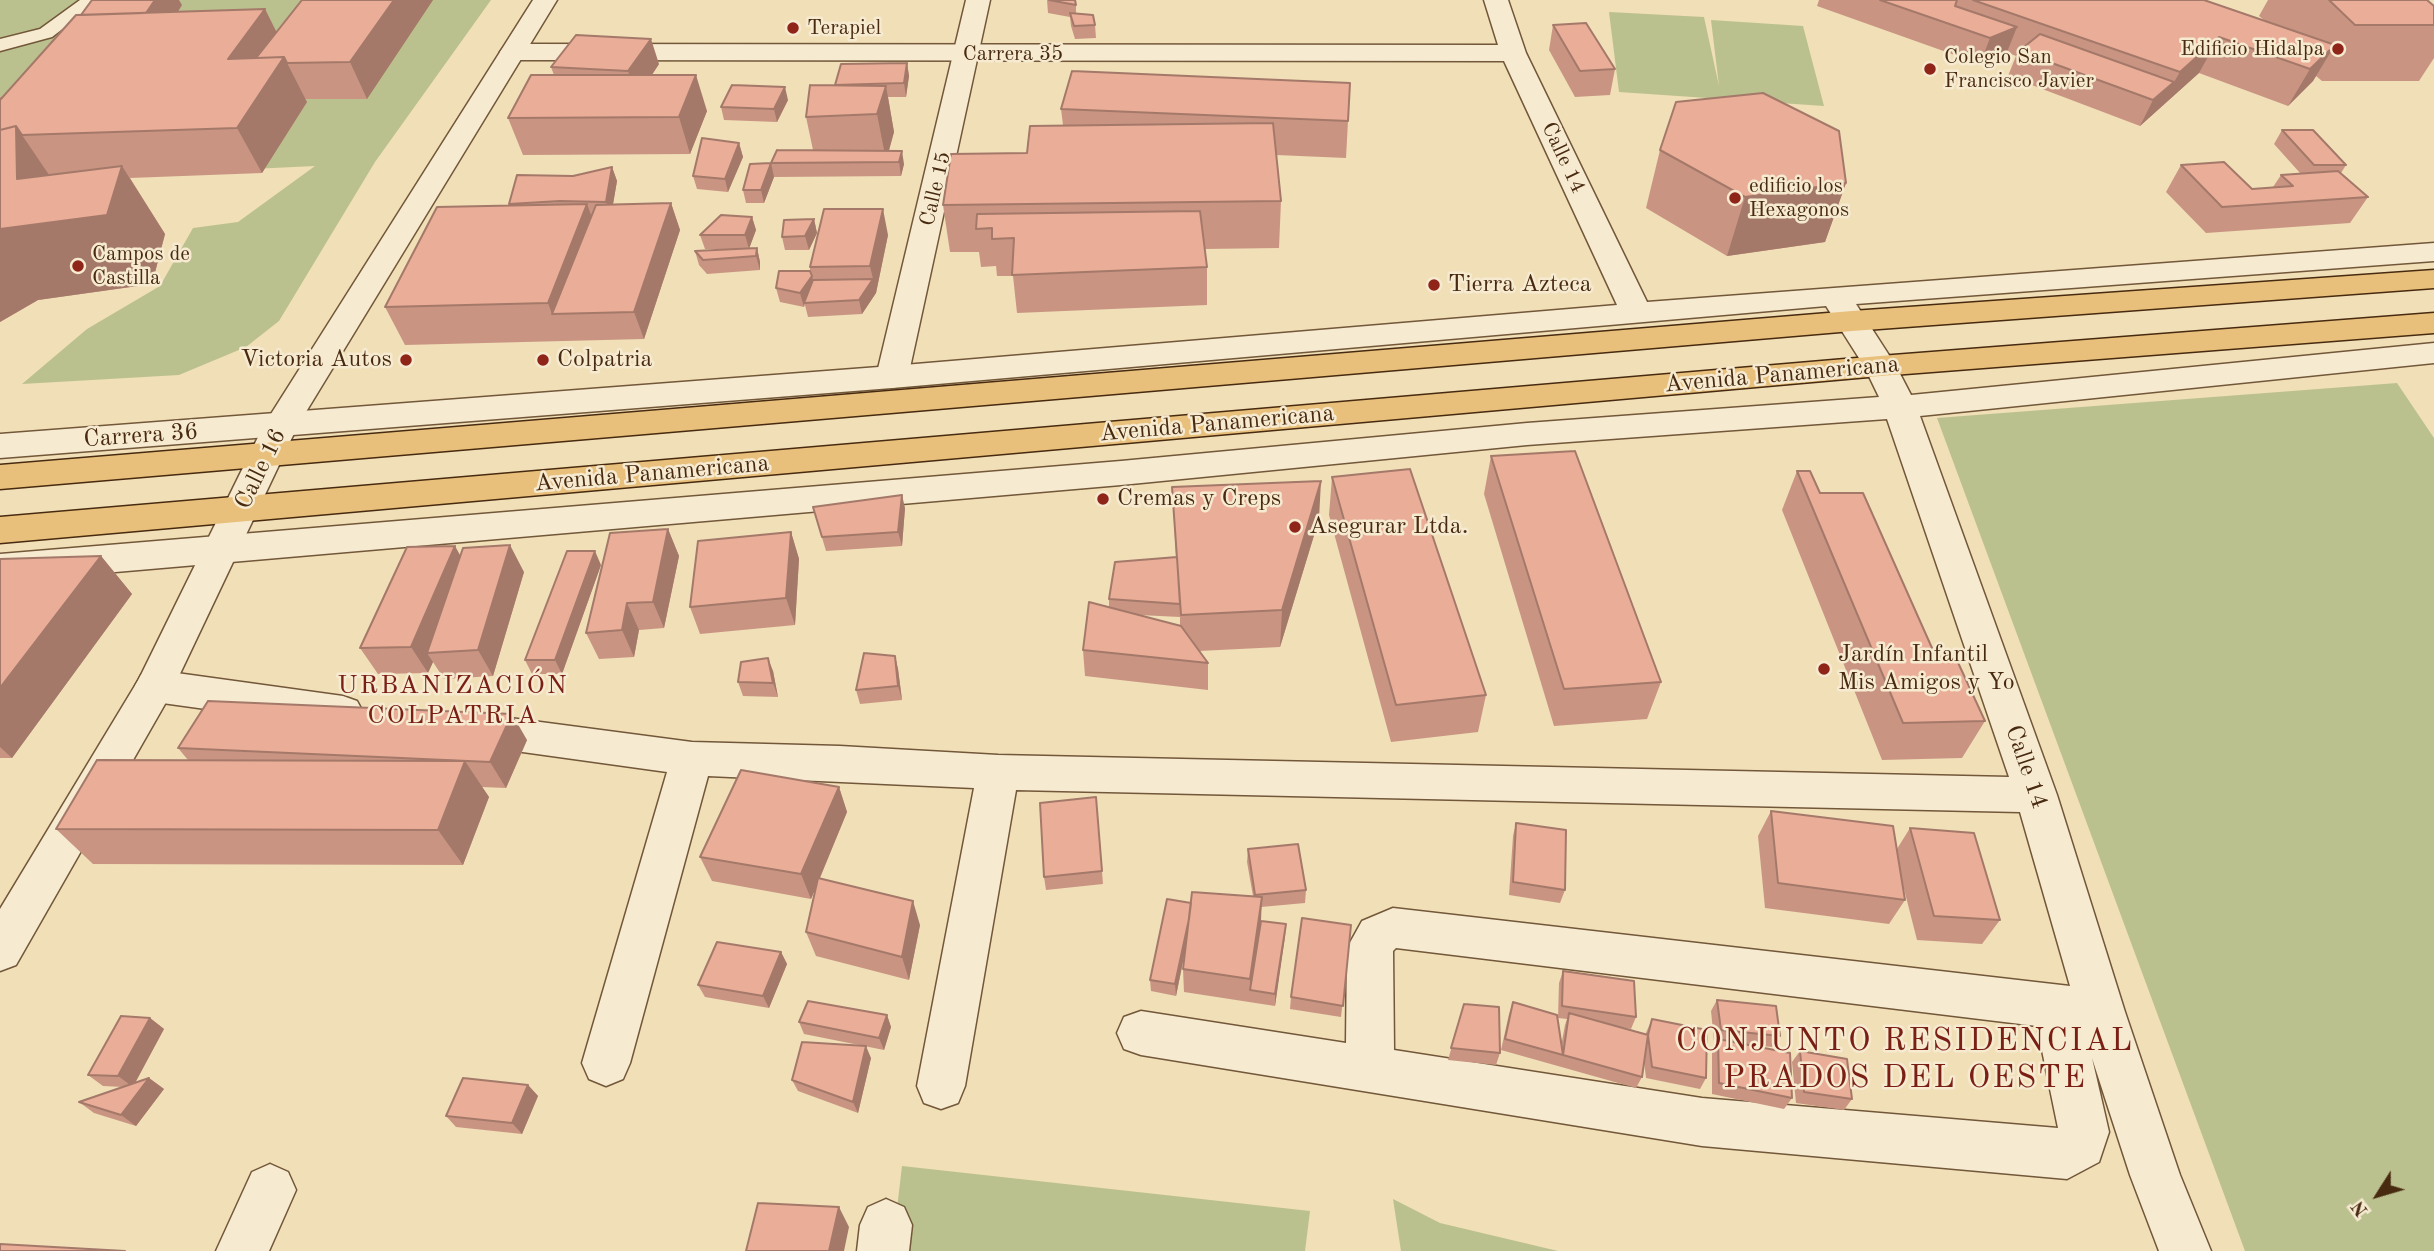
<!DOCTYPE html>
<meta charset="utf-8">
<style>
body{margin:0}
#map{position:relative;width:2434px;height:1251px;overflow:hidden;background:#f1dfb8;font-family:"Old Standard TT",serif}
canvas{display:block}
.north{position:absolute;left:2343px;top:1160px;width:70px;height:70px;-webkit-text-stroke:5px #f6ead1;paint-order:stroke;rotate:233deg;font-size:19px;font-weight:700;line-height:28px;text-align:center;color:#472a0f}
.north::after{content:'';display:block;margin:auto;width:24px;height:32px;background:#472a0f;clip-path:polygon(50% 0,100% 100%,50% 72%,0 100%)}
</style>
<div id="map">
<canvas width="2434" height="1251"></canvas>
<div class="north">N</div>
</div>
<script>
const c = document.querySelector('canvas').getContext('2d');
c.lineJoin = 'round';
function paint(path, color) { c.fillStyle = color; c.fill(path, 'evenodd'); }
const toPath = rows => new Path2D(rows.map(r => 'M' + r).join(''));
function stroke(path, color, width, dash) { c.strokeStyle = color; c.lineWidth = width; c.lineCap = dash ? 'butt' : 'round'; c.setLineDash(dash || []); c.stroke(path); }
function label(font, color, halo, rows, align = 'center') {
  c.font = font + ' "Old Standard TT",serif'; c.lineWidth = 5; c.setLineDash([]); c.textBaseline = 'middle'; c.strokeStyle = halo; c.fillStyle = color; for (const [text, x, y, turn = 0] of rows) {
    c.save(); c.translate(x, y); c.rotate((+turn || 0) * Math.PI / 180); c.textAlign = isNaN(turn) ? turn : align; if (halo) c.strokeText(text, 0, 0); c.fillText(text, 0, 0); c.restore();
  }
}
paint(toPath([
 [0,0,491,0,375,162,279,321,246,347,179,375,22,384,87,329,160,286,193,228,238,222,315,166,0,181],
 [1609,12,1704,17,1719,86,1711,20,1803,26,1824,106,1619,92],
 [2397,383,2434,438,2434,1251,2245,1251,1937,418],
 [902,1166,1310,1211,1305,1251,892,1251],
 [1393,1199,1440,1223,1558,1251,1401,1251]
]), '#bbc18e');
const service = toPath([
 [80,0,100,0,52,37,0,51,0,39,40,29,80,0]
]);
const minor = toPath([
 [1484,0,1508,0,1526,53,1647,302,2434,243,2434,261,1856,304,1896,366,1911,395,2434,343,2434,363,1920,416,2057,795,2125,1012,2180,1175,2211,1251,2159,1251,2130,1175,2092,1058,2109,1132,2099,1162,2067,1179,1702,1146,1141,1055,1124,1049,1117,1033,1124,1017,1141,1011,1346,1043,1347,948,1362,921,1393,908,2070,986,2020,812,1016,790,965,1086,958,1103,941,1109,924,1103,917,1086,974,788,708,776,630,1063,623,1079,606,1086,589,1079,582,1063,667,772,472,745,458,741,452,729,458,717,472,713,692,742,840,746,998,755,2009,777,1887,419,1527,445,1121,485,0,582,0,554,1121,461,1527,423,1879,397,1864,366,1826,306,892,388,0,458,0,434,892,366,1617,305,1504,61,513,60,504,57,500,52,504,47,513,44,1498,45,1484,0],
 [1396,948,2037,1026,2058,1128,1702,1098,1394,1050,1393,951,1396,948],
 [155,670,343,696,357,701,363,712,357,723,343,728,155,702,141,697,135,686,141,675,155,670],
 [270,1164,288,1172,296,1190,269,1251,216,1251,252,1172,270,1164],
 [886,1199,904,1207,912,1225,909,1251,857,1251,860,1225,868,1207,886,1199]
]);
const tertiary = toPath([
 [533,0,557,0,298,425,169,697,16,965,0,971,0,909,139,679,264,425,533,0],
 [966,0,990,0,908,377,904,385,892,388,880,385,876,377,966,0]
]);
const primary = toPath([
 [2434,270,2434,288,1852,331,0,489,0,465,1852,311,2434,270],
 [2434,313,2434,333,1880,376,0,543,0,517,1880,356,2434,313]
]);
stroke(service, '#725739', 3);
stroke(minor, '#725739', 3);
stroke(tertiary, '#725739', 3);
stroke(primary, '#472a0f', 3);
paint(service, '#f6ead1');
paint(minor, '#f6ead1');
paint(tertiary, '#f6ead1');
paint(primary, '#e8c07c');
paint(toPath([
 [302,0,433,0,367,99,305,99,307,102,262,173,130,178,165,234,152,284,38,300,0,322,0,97,3,97,182,5,178,12,265,9,276,33],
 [1047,0,1076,5,1076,14,1095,25,1096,38,1075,39,1071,26,1070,17,1048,13],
 [1819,0,2204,0,2264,20,2259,16,2268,0,2427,0,2434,6,2434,58,2419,81,2322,81,2316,76,2313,81,2288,106,2199,73,2140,126,2008,76,2016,56,2006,52,1980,64,1817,6],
 [1553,25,1615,69,1610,95,1575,97,1549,50],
 [907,63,909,76,906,97,888,97,894,132,889,151,904,164,901,176,774,177,764,203,746,203,743,190,771,163,813,150,806,117,836,86,835,85],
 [659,64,652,75,707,111,690,154,523,155,508,118,554,75,551,67],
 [788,100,777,122,724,120,721,107],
 [1061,109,1348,121,1346,158,1276,155,1281,201,1279,248,1205,249,1207,267,1207,305,1017,313,1013,276,997,276,996,266,981,267,979,252,950,252,943,205,1027,153,1063,125],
 [2282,130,2346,165,2341,173,2368,197,2350,223,2206,233,2166,192,2181,165,2252,189,2273,187,2281,175,2300,173,2274,144],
 [739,143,743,157,728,192,697,189,693,176],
 [1660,150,1846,183,1825,242,1727,256,1646,208],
 [612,167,617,181,613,204,671,203,680,230,644,339,405,345,385,307,510,206,509,204,573,176],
 [752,217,756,230,749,248,757,248,760,262,760,270,707,274,699,265,695,251,745,249,705,249,700,235],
 [814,219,817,233,809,250,785,250,782,237],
 [888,235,876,293,862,314,808,317,805,305,804,307,780,302,776,288,810,271,810,267],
 [1491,456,1661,682,1647,719,1554,726,1484,494],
 [1797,471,1820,493,1936,657,1985,721,1962,758,1882,760,1782,510],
 [1332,477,1486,695,1478,732,1391,742,1329,515],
 [1172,487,1319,519,1280,647,1199,651,1208,663,1208,690,1085,676,1083,650,1109,607,1109,599,1176,558],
 [1139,615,1180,617,1180,625],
 [813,507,905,508,902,546,826,551],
 [668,529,679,556,664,628,639,630,634,657,599,659,586,633],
 [791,532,799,559,795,625,700,634,690,607],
 [460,555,524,572,493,676,444,679,433,662,428,673,378,674,360,648],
 [101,556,132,594,12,758,0,758,0,559],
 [601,565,562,674,532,674,525,660],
 [895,656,898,669,902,700,860,704,856,690],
 [773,671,778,697,743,696,738,682],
 [527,740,506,788,482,787,489,797,463,865,93,864,56,829,188,760,178,748],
 [839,787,847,812,820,878,920,925,909,980,816,956,806,932,817,885,811,899,712,881,700,857],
 [1096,797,1103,884,1046,890,1044,877],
 [1771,811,1897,849,1910,828,2000,920,1982,944,1917,940,1903,885,1905,900,1889,924,1765,908,1758,836],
 [1516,823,1565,890,1560,903,1509,895,1513,836],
 [1298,844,1306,890,1305,903,1261,907,1259,937,1261,921,1286,924,1275,1006,1184,992,1183,969,1186,948,1176,996,1151,991,1150,980,1167,899,1191,903,1192,892,1253,896,1247,862,1248,849],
 [1351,925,1341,1017,1290,1009,1291,997],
 [781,952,787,964,769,1008,705,997,698,985],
 [1563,971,1636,1017,1631,1029,1616,1026,1645,1035,1652,1019,1706,1078,1700,1089,1646,1078,1644,1061,1642,1077,1636,1088,1501,1050,1509,1014,1513,1002,1561,1046,1565,1025,1567,1019,1558,1018,1559,983],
 [1717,1000,1780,1036,1772,1047,1742,1044,1792,1098,1784,1109,1712,1094,1712,1051,1717,1041,1714,1041,1711,1011],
 [1464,1004,1500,1053,1496,1065,1448,1060],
 [887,1015,891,1027,884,1050,804,1034,799,1022],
 [150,1018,164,1029,135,1082,149,1078,164,1089,136,1126,94,1113,79,1102,123,1087,103,1086,88,1075],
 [1800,1051,1852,1099,1844,1110,1796,1103,1792,1062],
 [871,1058,858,1113,798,1091,792,1080],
 [528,1085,538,1096,522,1134,456,1127,446,1116]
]), '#c99582');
paint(toPath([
 [155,0,179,0,182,5,156,45,142,20],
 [394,0,433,0,367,99,350,62],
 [265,9,287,53,280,63,228,59],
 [2017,27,2007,52,1980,64,1990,38],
 [2219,37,2199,73,2140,126,2153,100,2174,82,2180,72],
 [651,39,659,64,637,97,628,71],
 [2335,45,2313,81,2288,106,2310,69],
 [284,57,307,102,262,173,237,128],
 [907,63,909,76,906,97,904,83],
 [696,75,707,111,690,154,679,117],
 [886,86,894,132,886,160,877,114],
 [785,87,788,100,777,122,774,109],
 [17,96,22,135,62,194,122,166,165,234,152,284,38,300,0,322,0,229,17,179],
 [739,143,743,157,728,192,725,179],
 [902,151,904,164,901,176,899,162],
 [771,163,774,177,764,203,761,190],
 [612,167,617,181,611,216,606,202],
 [1846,183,1825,242,1727,256,1745,197],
 [671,203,680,230,644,339,634,312],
 [587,204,601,242,552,314,548,303],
 [883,209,888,235,876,293,862,314,859,300,873,279,870,266],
 [752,217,756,230,749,249,745,235],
 [814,219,817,233,809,250,805,236],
 [757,248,760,262,760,270,756,256],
 [812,276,815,289,804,303,804,307,800,293],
 [1321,481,1319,519,1280,647,1282,610],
 [902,495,905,508,902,546,898,532],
 [668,529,679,556,664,628,653,602],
 [791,532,799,559,795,625,786,598],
 [510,545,524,572,493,676,478,650],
 [455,546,470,573,427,653,433,662,428,673,411,647],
 [595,551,601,565,562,674,555,660],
 [101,556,132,594,12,758,0,747,0,688],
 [627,603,639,630,634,657,622,630],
 [895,656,898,669,902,700,898,686],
 [768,658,773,671,778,697,773,683],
 [512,714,527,740,506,788,490,762],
 [465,761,489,797,463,865,438,830],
 [839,787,847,812,811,899,801,874],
 [1262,897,1261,921,1250,990,1250,979],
 [913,901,920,925,909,980,902,957],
 [1192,904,1192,916,1176,996,1175,984],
 [1286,924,1285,937,1275,1006,1275,994],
 [781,952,787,964,769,1008,763,996],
 [887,1015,891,1027,884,1050,879,1038],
 [150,1018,164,1029,133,1087,118,1076],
 [866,1046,871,1058,858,1113,853,1102],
 [149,1078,164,1089,136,1126,121,1115],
 [528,1085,538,1096,522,1134,512,1123],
 [839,1207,849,1227,844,1251,829,1251]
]), '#a4796a');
const building = toPath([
 [92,0,155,0,146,13,81,15,92,0],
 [302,0,394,0,350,62,287,63,284,57,256,58,302,0],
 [1049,0,1075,0,1076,5,1049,0],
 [1880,0,1957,0,1955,6,2017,27,1990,38,1880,0],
 [1973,0,2204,0,2335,45,2310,69,2219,37,2180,72,1973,0],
 [2329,0,2427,0,2434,6,2434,25,2355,25,2329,0],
 [265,9,228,59,284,57,237,128,22,135,16,126,0,130,0,100,76,15,265,9],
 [1070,13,1093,15,1095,25,1074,26,1070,13],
 [1586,23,1615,69,1580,71,1553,25,1586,23],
 [2040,34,2174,82,2153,100,2019,51,2040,34],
 [576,35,651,39,628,71,551,67,576,35],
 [907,63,904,83,835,85,841,64,907,63],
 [1072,71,1350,83,1348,121,1061,109,1072,71],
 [531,75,696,75,679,117,508,118,531,75],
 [732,85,785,87,774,109,721,107,732,85],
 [810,85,886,86,877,114,806,117,810,85],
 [1763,93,1839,131,1846,183,1745,197,1660,150,1676,102,1763,93],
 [1273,123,1281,201,943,205,951,154,1027,153,1030,126,1273,123],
 [16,126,17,179,122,166,107,215,0,229,0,130,16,126],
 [2282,130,2313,130,2346,165,2314,165,2282,130],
 [702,138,739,143,725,179,693,176,702,138],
 [777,150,902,151,899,162,771,163,777,150],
 [2224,162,2252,189,2293,186,2281,175,2338,171,2368,197,2222,207,2181,165,2224,162],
 [771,163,761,190,743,190,750,164,771,163],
 [612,167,606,202,560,201,509,204,517,175,573,176,612,167],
 [671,203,634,312,552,314,596,205,671,203],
 [587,204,548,303,385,307,437,207,587,204],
 [824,209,883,209,870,266,810,267,824,209],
 [1200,211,1207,267,1012,275,1014,238,992,239,992,228,976,229,977,214,1200,211],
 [721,215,752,217,745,235,700,235,721,215],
 [814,219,805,236,782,237,784,220,814,219],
 [757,248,756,256,703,260,695,251,757,248],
 [779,271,810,271,812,276,800,293,776,288,779,271],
 [873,279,859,300,804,303,813,280,873,279],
 [1575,451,1661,682,1564,689,1491,456,1575,451],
 [1410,469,1486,695,1396,705,1332,477,1410,469],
 [1797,471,1810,471,1820,493,1863,493,1936,657,1955,656,1985,721,1903,723,1797,471],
 [1321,481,1282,610,1181,615,1172,487,1321,481],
 [902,495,898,532,822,537,813,507,902,495],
 [668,529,653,602,627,603,622,630,586,633,610,533,668,529],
 [791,532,786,598,690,607,698,541,791,532],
 [510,545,478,650,427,653,463,548,510,545],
 [455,546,411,647,360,648,407,547,455,546],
 [567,551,595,551,555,660,525,660,567,551],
 [101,556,0,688,0,559,101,556],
 [1177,557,1180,604,1109,599,1115,562,1177,557],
 [1089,602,1181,626,1208,663,1083,650,1089,602],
 [864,653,895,656,898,686,856,690,864,653],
 [768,658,773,683,738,682,741,662,768,658],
 [208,701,512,714,490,762,178,748,208,701],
 [97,760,465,761,438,830,56,829,97,760],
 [741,770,839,787,801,874,700,857,741,770],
 [1096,797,1102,871,1044,877,1040,803,1096,797],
 [1771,811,1893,826,1905,900,1778,883,1771,811],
 [1516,823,1566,830,1565,890,1513,882,1516,823],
 [1910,828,1974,833,2000,920,1934,916,1910,828],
 [1298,844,1306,890,1255,895,1248,849,1298,844],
 [818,878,913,901,902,957,806,932,818,878],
 [1192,892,1262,897,1250,979,1183,969,1192,892],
 [1167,899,1191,903,1189,919,1175,984,1150,980,1167,899],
 [1302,918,1351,925,1343,1006,1291,997,1302,918],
 [1261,921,1286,924,1275,994,1250,990,1261,921],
 [717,942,781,952,763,996,698,985,717,942],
 [1563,971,1634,981,1636,1017,1562,1006,1563,971],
 [1717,1000,1776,1006,1780,1036,1721,1030,1717,1000],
 [808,1001,887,1015,879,1038,799,1022,808,1001],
 [1513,1002,1557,1015,1563,1055,1505,1039,1513,1002],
 [1464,1004,1499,1007,1500,1053,1451,1048,1464,1004],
 [1569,1013,1648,1035,1642,1077,1563,1055,1569,1013],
 [121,1016,150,1018,118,1076,88,1075,121,1016],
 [1652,1019,1707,1030,1706,1078,1652,1067,1648,1035,1652,1019],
 [1718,1039,1790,1053,1792,1098,1719,1083,1718,1039],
 [802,1042,866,1046,853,1102,792,1080,802,1042],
 [1800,1051,1847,1059,1852,1099,1804,1092,1800,1051],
 [149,1078,121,1115,79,1102,149,1078],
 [463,1078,528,1085,512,1123,446,1116,463,1078],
 [758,1203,839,1207,829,1251,746,1251,758,1203],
 [0,1244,125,1251,0,1251,0,1244]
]);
paint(building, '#eaad97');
stroke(building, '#a4796a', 2);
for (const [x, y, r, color] of [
 [793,28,7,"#8f2418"],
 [2338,49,7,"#8f2418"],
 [1930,69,7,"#8f2418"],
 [1735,198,7,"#8f2418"],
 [78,266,7,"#8f2418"],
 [1434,285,7,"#8f2418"],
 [406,360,7,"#8f2418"],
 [543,360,7,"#8f2418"],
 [1103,499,7,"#8f2418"],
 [1295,527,7,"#8f2418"],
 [1824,669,7,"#8f2418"]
]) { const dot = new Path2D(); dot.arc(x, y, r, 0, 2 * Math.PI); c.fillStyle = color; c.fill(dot); stroke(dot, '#f6ead1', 2.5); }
label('21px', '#472a0f', '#f6ead1', [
 ["Terapiel",807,28],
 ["Edificio Hidalpa",2324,49,"right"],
 ["Colegio San",1944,57],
 ["Francisco Javier",1944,81],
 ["edificio los",1749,186],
 ["Hexagonos",1749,210],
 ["Campos de",92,254],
 ["Castilla",92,278]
], 'left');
label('21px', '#472a0f', '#f6ead1', [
 ["Carrera 35",1013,54],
 ["Calle 14",1563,158,65],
 ["Calle 15",936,189,-77]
]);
label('24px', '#472a0f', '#f6ead1', [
 ["Tierra Azteca",1448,285],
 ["Victoria Autos",392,360,"right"],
 ["Colpatria",557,360],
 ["Cremas y Creps",1117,499],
 ["Asegurar Ltda.",1309,527],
 ["Jardín Infantil",1838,655],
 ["Mis Amigos y Yo",1838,683]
], 'left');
label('24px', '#472a0f', '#f6ead1', [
 ["Avenida Panamericana",1782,375,-5],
 ["Avenida Panamericana",1217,424,-5],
 ["Carrera 36",141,436,-4],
 ["Calle 16",261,469,-64],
 ["Avenida Panamericana",652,474,-5],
 ["Calle 14",2026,767,71]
]);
c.letterSpacing = '2px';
label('26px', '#7a1f14', '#f6ead1', [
 ["URBANIZACIÓN",453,686],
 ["COLPATRIA",453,716]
]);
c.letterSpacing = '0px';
c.letterSpacing = '2px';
label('32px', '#7a1f14', '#f6ead1', [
 ["CONJUNTO RESIDENCIAL",1905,1042],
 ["PRADOS DEL OESTE",1905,1079]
]);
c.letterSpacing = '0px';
</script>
